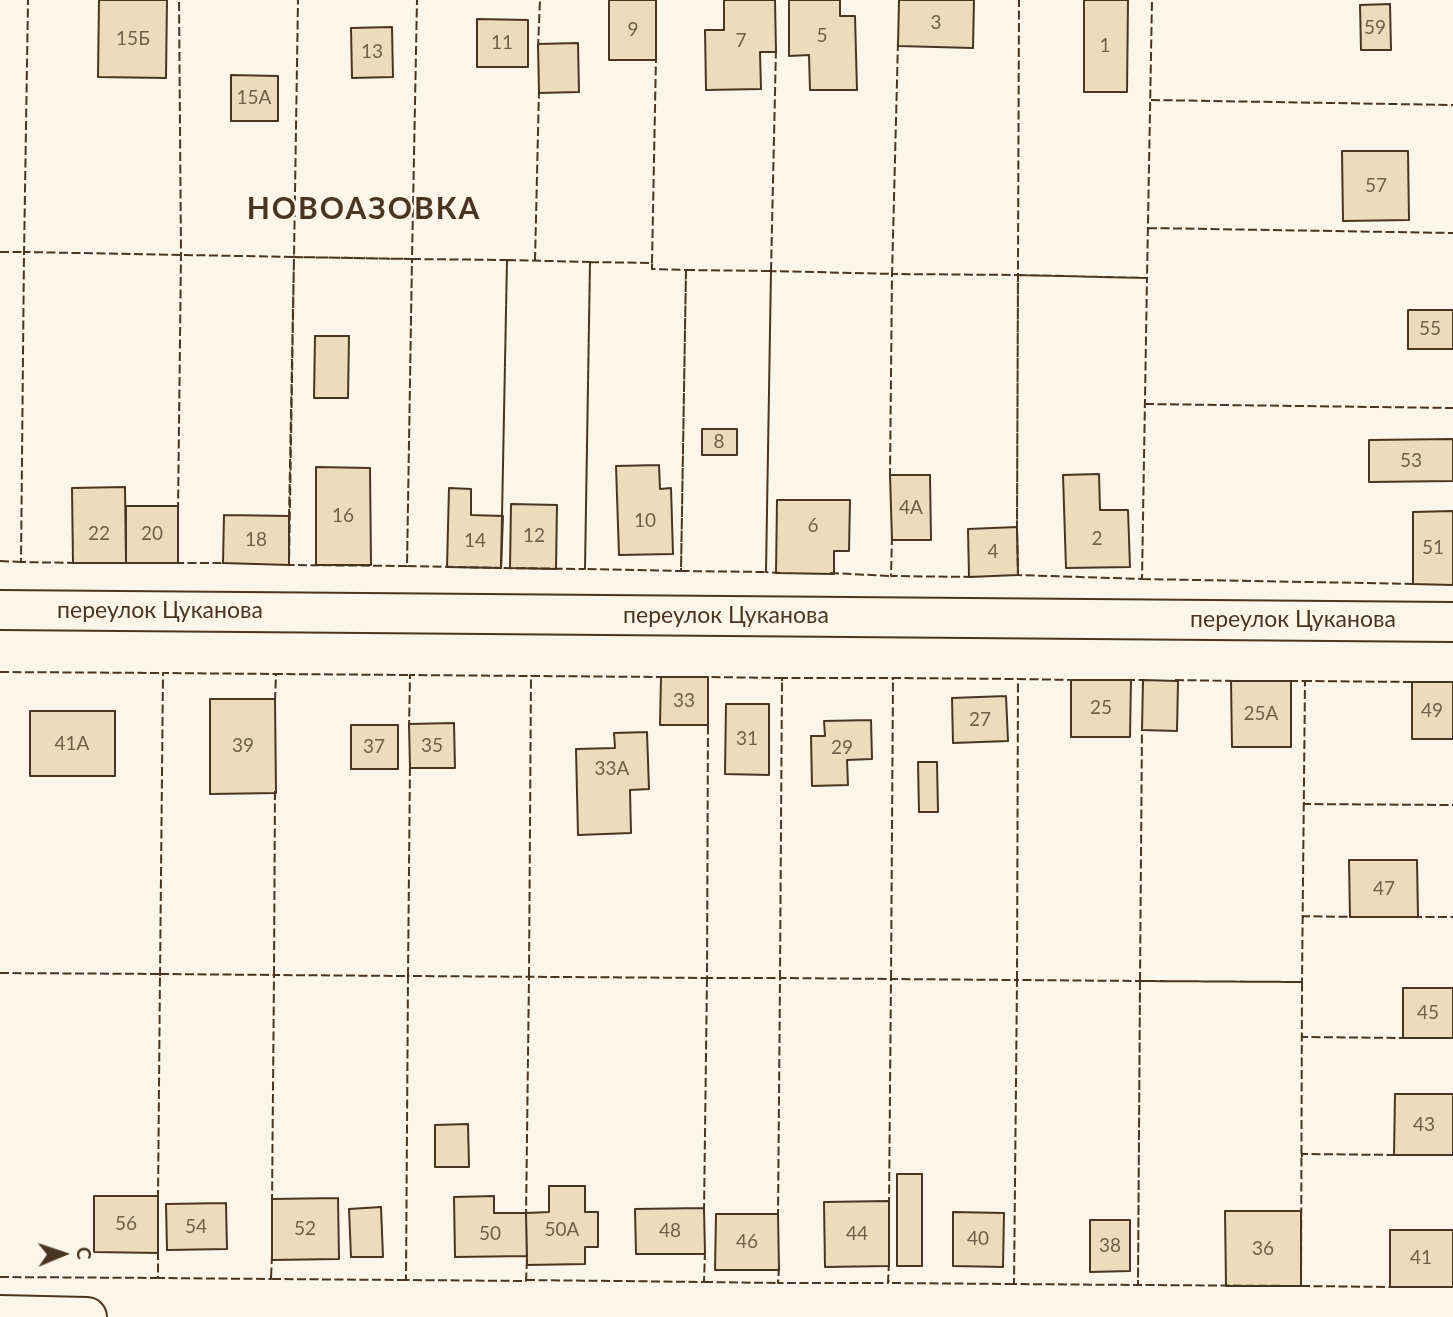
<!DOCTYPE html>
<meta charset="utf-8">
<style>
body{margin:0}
#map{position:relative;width:1453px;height:1317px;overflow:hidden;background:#fbf6e9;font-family:Lato,sans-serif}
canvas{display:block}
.north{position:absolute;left:28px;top:1219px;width:70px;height:70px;-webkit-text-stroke:5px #fbf6e9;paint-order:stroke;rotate:88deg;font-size:19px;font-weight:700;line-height:28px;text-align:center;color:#4a3520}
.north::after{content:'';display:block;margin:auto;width:24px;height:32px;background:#4a3520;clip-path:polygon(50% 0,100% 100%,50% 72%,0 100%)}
</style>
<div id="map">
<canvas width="1453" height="1317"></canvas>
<div class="north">С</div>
</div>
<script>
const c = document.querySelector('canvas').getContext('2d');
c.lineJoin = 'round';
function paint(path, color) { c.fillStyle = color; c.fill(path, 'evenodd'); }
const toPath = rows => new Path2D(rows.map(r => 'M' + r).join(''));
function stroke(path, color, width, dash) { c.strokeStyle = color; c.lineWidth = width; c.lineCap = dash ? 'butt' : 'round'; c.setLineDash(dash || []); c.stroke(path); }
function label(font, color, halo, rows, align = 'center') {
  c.font = font + ' Lato,sans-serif'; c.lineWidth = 5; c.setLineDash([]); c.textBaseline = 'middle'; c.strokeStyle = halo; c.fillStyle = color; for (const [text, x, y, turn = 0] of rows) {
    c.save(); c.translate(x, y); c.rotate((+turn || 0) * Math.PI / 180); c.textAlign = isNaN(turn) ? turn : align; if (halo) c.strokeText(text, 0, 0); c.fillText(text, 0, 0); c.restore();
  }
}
const building = toPath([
 [99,0,167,0,166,78,98,77,99,0],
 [609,0,656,0,656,60,609,60,609,0],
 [724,0,775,0,776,52,760,52,761,89,706,90,705,30,724,30,724,0],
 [789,0,840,0,840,16,855,16,857,90,810,90,809,55,789,56,789,0],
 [899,0,974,0,973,48,898,46,899,0],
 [1084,0,1128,0,1127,92,1084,92,1084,0],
 [1390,4,1391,50,1361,50,1360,5,1390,4],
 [477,19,528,20,528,67,477,67,477,19],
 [392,27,393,77,352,78,351,28,392,27],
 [578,43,579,92,539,93,538,44,578,43],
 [231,75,278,76,278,121,231,121,231,75],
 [1342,151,1408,151,1409,220,1343,221,1342,151],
 [1408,310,1453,310,1453,349,1408,349,1408,310],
 [315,336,349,336,348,398,314,398,315,336],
 [702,429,737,429,737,455,702,455,702,429],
 [1453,439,1453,481,1369,482,1369,440,1453,439],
 [659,465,660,489,671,488,673,554,619,555,616,466,659,465],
 [316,467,370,468,371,565,316,565,316,467],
 [1099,474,1100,510,1128,510,1130,567,1066,568,1063,475,1099,474],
 [890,475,930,475,931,540,892,540,890,475],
 [125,487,126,563,73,563,72,488,125,487],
 [449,488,471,489,471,515,503,516,501,568,447,567,449,488],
 [777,500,850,500,849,551,834,551,834,574,776,573,777,500],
 [511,504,557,505,556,569,510,568,511,504],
 [126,506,178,506,178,563,126,563,126,506],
 [1453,511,1453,585,1413,584,1413,512,1453,511],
 [224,515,289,516,289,565,223,563,224,515],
 [1017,527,1018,575,969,577,968,529,1017,527],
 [661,677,708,677,708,725,660,725,661,677],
 [1071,680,1131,680,1130,737,1071,737,1071,680],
 [1143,680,1178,681,1177,731,1142,730,1143,680],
 [1231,681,1291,681,1291,747,1232,747,1231,681],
 [1412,682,1453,682,1453,739,1412,739,1412,682],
 [1006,696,1008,741,953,743,952,698,1006,696],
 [210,699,275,699,276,793,210,794,210,699],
 [726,704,769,704,769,775,725,774,726,704],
 [30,711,115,711,115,776,30,776,30,711],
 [871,720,872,759,847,760,848,785,812,786,811,736,825,736,824,721,871,720],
 [454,723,455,768,410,768,409,724,454,723],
 [351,725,398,725,398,769,351,769,351,725],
 [647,732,649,789,630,790,631,833,578,835,576,749,615,748,614,733,647,732],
 [918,762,937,762,938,812,919,812,918,762],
 [1349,860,1417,860,1418,917,1350,917,1349,860],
 [1403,988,1453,988,1453,1038,1403,1038,1403,988],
 [1395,1094,1453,1094,1453,1155,1394,1155,1395,1094],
 [468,1124,469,1167,435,1167,435,1125,468,1124],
 [897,1174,922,1174,922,1266,897,1266,897,1174],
 [549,1186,585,1186,585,1212,598,1212,598,1247,585,1247,585,1264,527,1265,526,1213,549,1212,549,1186],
 [94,1196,158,1196,158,1253,94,1252,94,1196],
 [494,1196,494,1213,526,1213,527,1256,455,1257,454,1197,494,1196],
 [338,1198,339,1259,272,1260,272,1199,338,1198],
 [889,1201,889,1266,825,1267,824,1202,889,1201],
 [226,1203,227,1249,167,1250,166,1204,226,1203],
 [381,1207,383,1257,351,1257,349,1209,381,1207],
 [704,1208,705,1254,636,1254,635,1209,704,1208],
 [1225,1211,1301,1211,1301,1286,1226,1286,1225,1211],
 [953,1212,1004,1213,1003,1267,953,1266,953,1212],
 [716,1214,778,1214,779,1270,715,1270,716,1214],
 [1090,1220,1130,1220,1130,1271,1090,1272,1090,1220],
 [1390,1230,1453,1230,1453,1287,1390,1287,1390,1230]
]);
paint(building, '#ecdcbc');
stroke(building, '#4a3520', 2);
const minor = toPath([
 [0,1315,87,1317]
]);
const secondary = toPath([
 [0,610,1453,622]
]);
stroke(minor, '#4a3520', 42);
stroke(secondary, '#4a3520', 42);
stroke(minor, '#fbf6e9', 38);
stroke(secondary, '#fbf6e9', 38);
stroke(toPath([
 [538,48,540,0],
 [1151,100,1453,105],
 [1148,228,1453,233],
 [0,252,25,252],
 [24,255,28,0],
 [291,257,412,259,417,0],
 [294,257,412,259,407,566,289,565,294,257],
 [412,259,507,260,501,568,407,566,412,259],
 [507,260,590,262,585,569,501,568,507,260],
 [535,261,539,90],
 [590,262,652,263,652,269,686,270,681,571,585,569,590,262],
 [652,263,656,57],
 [686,270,771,271,766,572,681,571,686,270],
 [771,271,776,48],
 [1018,275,1147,278,1142,579,1018,575,1017,527,1018,275],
 [892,276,898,42],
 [1145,404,1453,408],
 [890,477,892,274,1018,275,1147,278,1152,0],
 [178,511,181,254,179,0],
 [289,518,294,255],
 [1017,532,1019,0],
 [892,536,891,576,974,577],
 [178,560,178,563,227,563],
 [0,561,21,562,21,560],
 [76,563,21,562,24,252,294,257,298,0],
 [781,573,766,572,771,271,895,274],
 [830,573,891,576,891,574],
 [1142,579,1418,584],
 [0,672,163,673,163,675],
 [1126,680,1143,680,1143,684],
 [1175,680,1235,681],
 [782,681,782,678,893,678,893,680],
 [1305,683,1305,681,1415,682],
 [275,701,276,674,410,675,410,678],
 [409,729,410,675,531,676],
 [1304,802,1304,804,1453,805],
 [1413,917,1453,917],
 [1303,918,1303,916,1354,917],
 [0,973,161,974],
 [274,975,275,789],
 [160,976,163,673,276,674],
 [408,976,410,764],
 [529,976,531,676,665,677],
 [704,978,780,978,782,678,708,677,708,682],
 [891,979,893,678,1018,679],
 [1017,980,1018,679,1074,680],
 [1140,981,1138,1285,1014,1284,1017,980,1140,981,1302,982,1305,681,1287,681],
 [1140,981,1142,728],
 [1140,981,1302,982,1301,1286,1138,1285,1140,981],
 [1302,1034,1302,1037,1408,1038],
 [1302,1157,1302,1154,1397,1155],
 [158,1199,160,974,275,975],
 [272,1203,274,975,409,976],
 [889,1206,891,979,1017,980],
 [704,1212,707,978],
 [526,1218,529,976],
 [778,1218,780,978,894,979],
 [158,1251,158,1278,271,1279,271,1276],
 [272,1255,271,1279,406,1280,406,1277],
 [527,1260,526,1281,406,1280,408,976,707,978,708,721],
 [889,1262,888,1283,1014,1284,1014,1281],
 [779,1267,778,1283,888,1283,889,1280],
 [0,1277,158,1278,158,1277],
 [526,1280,704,1282,705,1251],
 [704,1282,778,1283,778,1280],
 [1301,1286,1392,1287]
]), '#4a3520', 2, [9, 3.5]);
label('19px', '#725f47', null, [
 ["3",936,23],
 ["59",1375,28],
 ["9",633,30],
 ["5",822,36],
 ["15Б",133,39],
 ["7",741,41],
 ["11",502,43],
 ["1",1105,46],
 ["13",372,52],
 ["15А",254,98],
 ["57",1376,186],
 ["55",1430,329],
 ["8",719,442],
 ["53",1411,461],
 ["4А",911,508],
 ["16",343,516],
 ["10",645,521],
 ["6",813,526],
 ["22",99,534],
 ["20",152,534],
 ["12",534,536],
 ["2",1097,539],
 ["18",256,540],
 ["14",475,541],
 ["51",1433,548],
 ["4",993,552],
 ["33",684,701],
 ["25",1101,708],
 ["49",1432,711],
 ["25А",1261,714],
 ["27",980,720],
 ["31",747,739],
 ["41А",72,744],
 ["39",243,746],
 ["35",432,746],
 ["37",374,747],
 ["29",842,748],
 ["33А",612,769],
 ["47",1384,889],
 ["45",1428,1013],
 ["43",1424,1125],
 ["56",126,1224],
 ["54",196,1227],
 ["52",305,1229],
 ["50А",562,1230],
 ["48",670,1231],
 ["50",490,1234],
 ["44",857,1234],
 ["40",978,1239],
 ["46",747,1242],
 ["38",1110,1246],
 ["36",1263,1249],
 ["41",1421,1258]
]);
label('23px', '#4a3520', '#fbf6e9', [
 ["переулок Цуканова",160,611],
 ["переулок Цуканова",726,616],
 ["переулок Цуканова",1293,620]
]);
c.letterSpacing = '2px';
label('bold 30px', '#4a3520', '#fbf6e9', [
 ["НОВОАЗОВКА",364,209]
]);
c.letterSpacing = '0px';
</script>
